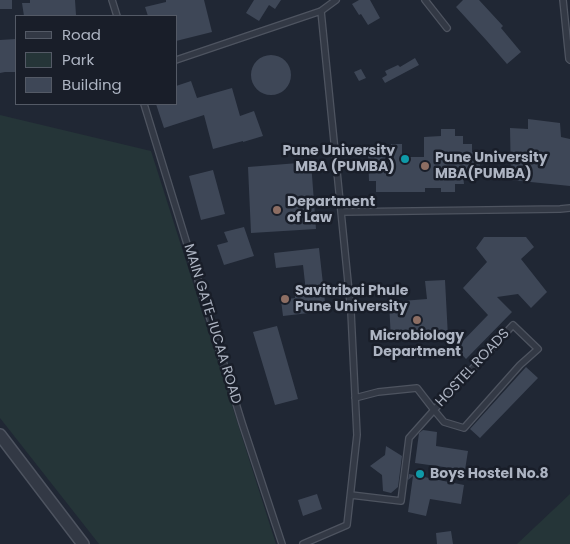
<!DOCTYPE html>
<style>
body{margin:0}
#map{position:relative;width:570px;height:544px;overflow:hidden;background:#202734;font-family:Poppins,sans-serif}
canvas{display:block}
.legend{position:absolute;left:15px;top:15px;width:162px;height:90px;box-sizing:border-box;background:#191e29;border:1px solid #545a66;margin:0;padding:6px 9px;list-style:none;font-size:15px;color:#adb4c2}
.legend li{display:flex;align-items:center;gap:10px;height:25px}
.legend b{width:25px;border:1px solid #545a66}
</style>
<div id="map">
<canvas width="570" height="544"></canvas>
<ul class="legend">
<li><b style="height:6px;background:#333945"></b>Road</li>
<li><b style="height:14px;background:#253538"></b>Park</li>
<li><b style="height:14px;background:#3e4757"></b>Building</li>
</ul>
</div>
<script>
const c = document.querySelector('canvas').getContext('2d');
c.lineJoin = 'round';
function paint(path, color) { c.fillStyle = color; c.fill(path, 'evenodd'); }
const toPath = rows => new Path2D(rows.map(r => 'M' + r).join(''));
function stroke(path, color, width, dash) { c.strokeStyle = color; c.lineWidth = width; c.lineCap = dash ? 'butt' : 'round'; c.setLineDash(dash || []); c.stroke(path); }
function label(font, color, halo, rows, align = 'center') {
  c.font = font + ' Poppins,sans-serif'; c.lineWidth = 5; c.setLineDash([]); c.textBaseline = 'middle'; c.strokeStyle = halo; c.fillStyle = color; for (const [text, x, y, turn = 0] of rows) {
    c.save(); c.translate(x, y); c.rotate((+turn || 0) * Math.PI / 180); c.textAlign = isNaN(turn) ? turn : align; if (halo) c.strokeText(text, 0, 0); c.fillText(text, 0, 0); c.restore();
  }
}
paint(toPath([
 [0,115,151,151,276,544,99,544,0,418],
 [570,494,570,544,517,544]
]), '#253538');
paint(toPath([
 [0,0,12,0,12,9,0,9],
 [30,0,75,0,76,15,24,16,22,3,30,3],
 [166,0,204,0,212,32,176,41,176,16,148,16,145,7,166,2],
 [254,0,281,0,275,9,269,5,259,21,246,13],
 [359,0,370,0,380,18,368,25,361,14,359,15,352,4],
 [463,0,479,0,503,26,501,28,521,52,507,64,487,41,456,7],
 [16,39,16,72,5,72,0,73,0,40],
 '251 75a20 20 0 1 1 40 0a20 20 0 1 1-40 0Z',
 [415,58,419,65,385,83,382,78,387,75,385,71,398,65,400,67],
 [361,69,366,78,359,81,354,72],
 [191,81,197,98,232,88,240,116,254,111,263,136,243,142,243,141,213,149,204,115,164,128,156,104,176,104,176,86],
 [528,119,560,123,561,137,570,139,570,186,511,180,510,128,528,129],
 [441,129,455,129,455,136,463,136,463,144,472,144,472,152,480,152,480,167,471,167,471,175,463,175,464,184,455,184,455,192,441,192,441,188,425,188,425,192,376,192,376,181,369,181,368,151,391,151,391,144,402,144,402,157,424,157,424,137,441,136],
 [311,162,316,229,251,233,248,167],
 [213,170,225,214,201,220,189,176],
 [244,227,254,256,224,265,217,245,228,242,224,232],
 [484,237,526,237,534,247,521,259,547,292,531,308,518,294,497,297,512,312,466,359,456,348,488,315,463,288,487,262,476,248],
 [319,248,326,311,283,316,281,300,295,298,295,294,306,292,303,265,276,268,274,253],
 [445,280,448,337,391,340,389,302,427,299,425,281],
 [277,326,298,399,275,405,253,332],
 [526,367,538,378,480,438,470,429],
 [423,430,437,432,436,446,468,451,465,470,415,463,419,433],
 [386,446,402,456,398,487,391,493,383,491,382,475,370,466,385,455],
 [409,474,464,485,461,504,430,499,426,516,408,512,413,476,408,480],
 [317,494,322,509,303,516,298,500],
 [451,531,453,544,437,544,436,533]
]), '#3e4757');
const lane = toPath([
 [112,0,117,16],
 [425,0,447,28],
 [563,0,569,59,570,60],
 [176,60,321,11,336,0],
 [144,104,242,423,282,544],
 [341,212,560,209,570,208],
 [351,495,401,501,409,438,434,410,513,325,538,349,520,365,464,428,444,422,434,410,417,388,378,392,355,398],
 [303,544,347,525,357,435,351,312,321,11]
]);
const street = toPath([
 [0,435,83,544]
]);
stroke(lane, '#4e5460', 8);
stroke(street, '#4e5460', 14);
stroke(lane, '#333945', 5.5);
stroke(street, '#333945', 11);
for (const [x, y, r, color] of [
 [405,159,5,"#0f9aa8"],
 [425,166,5,"#8d6e63"],
 [277,210,5,"#8d6e63"],
 [285,299,5,"#8d6e63"],
 [417,320,5,"#8d6e63"],
 [420,474,5,"#0f9aa8"]
]) { const dot = new Path2D(); dot.arc(x, y, r, 0, 2 * Math.PI); c.fillStyle = color; c.fill(dot); stroke(dot, '#191e29', 2); }
label('bold 14px', '#adb4c2', '#191e29', [
 ["Pune University",395,151,"right"],
 ["MBA (PUMBA)",395,167,"right"],
 ["Pune University",435,158],
 ["MBA(PUMBA)",435,174],
 ["Department",287,202],
 ["of Law",287,218],
 ["Savitribai Phule",295,291],
 ["Pune University",295,307],
 ["Microbiology",417,336,"center"],
 ["Department",417,352,"center"],
 ["Boys Hostel No.8",430,474]
], 'left');
label('14px', '#adb4c2', '#191e29', [
 ["MAIN GATE-IUCAA ROAD",212,324,73],
 ["HOSTEL ROADS",473,368,-47]
]);
</script>
